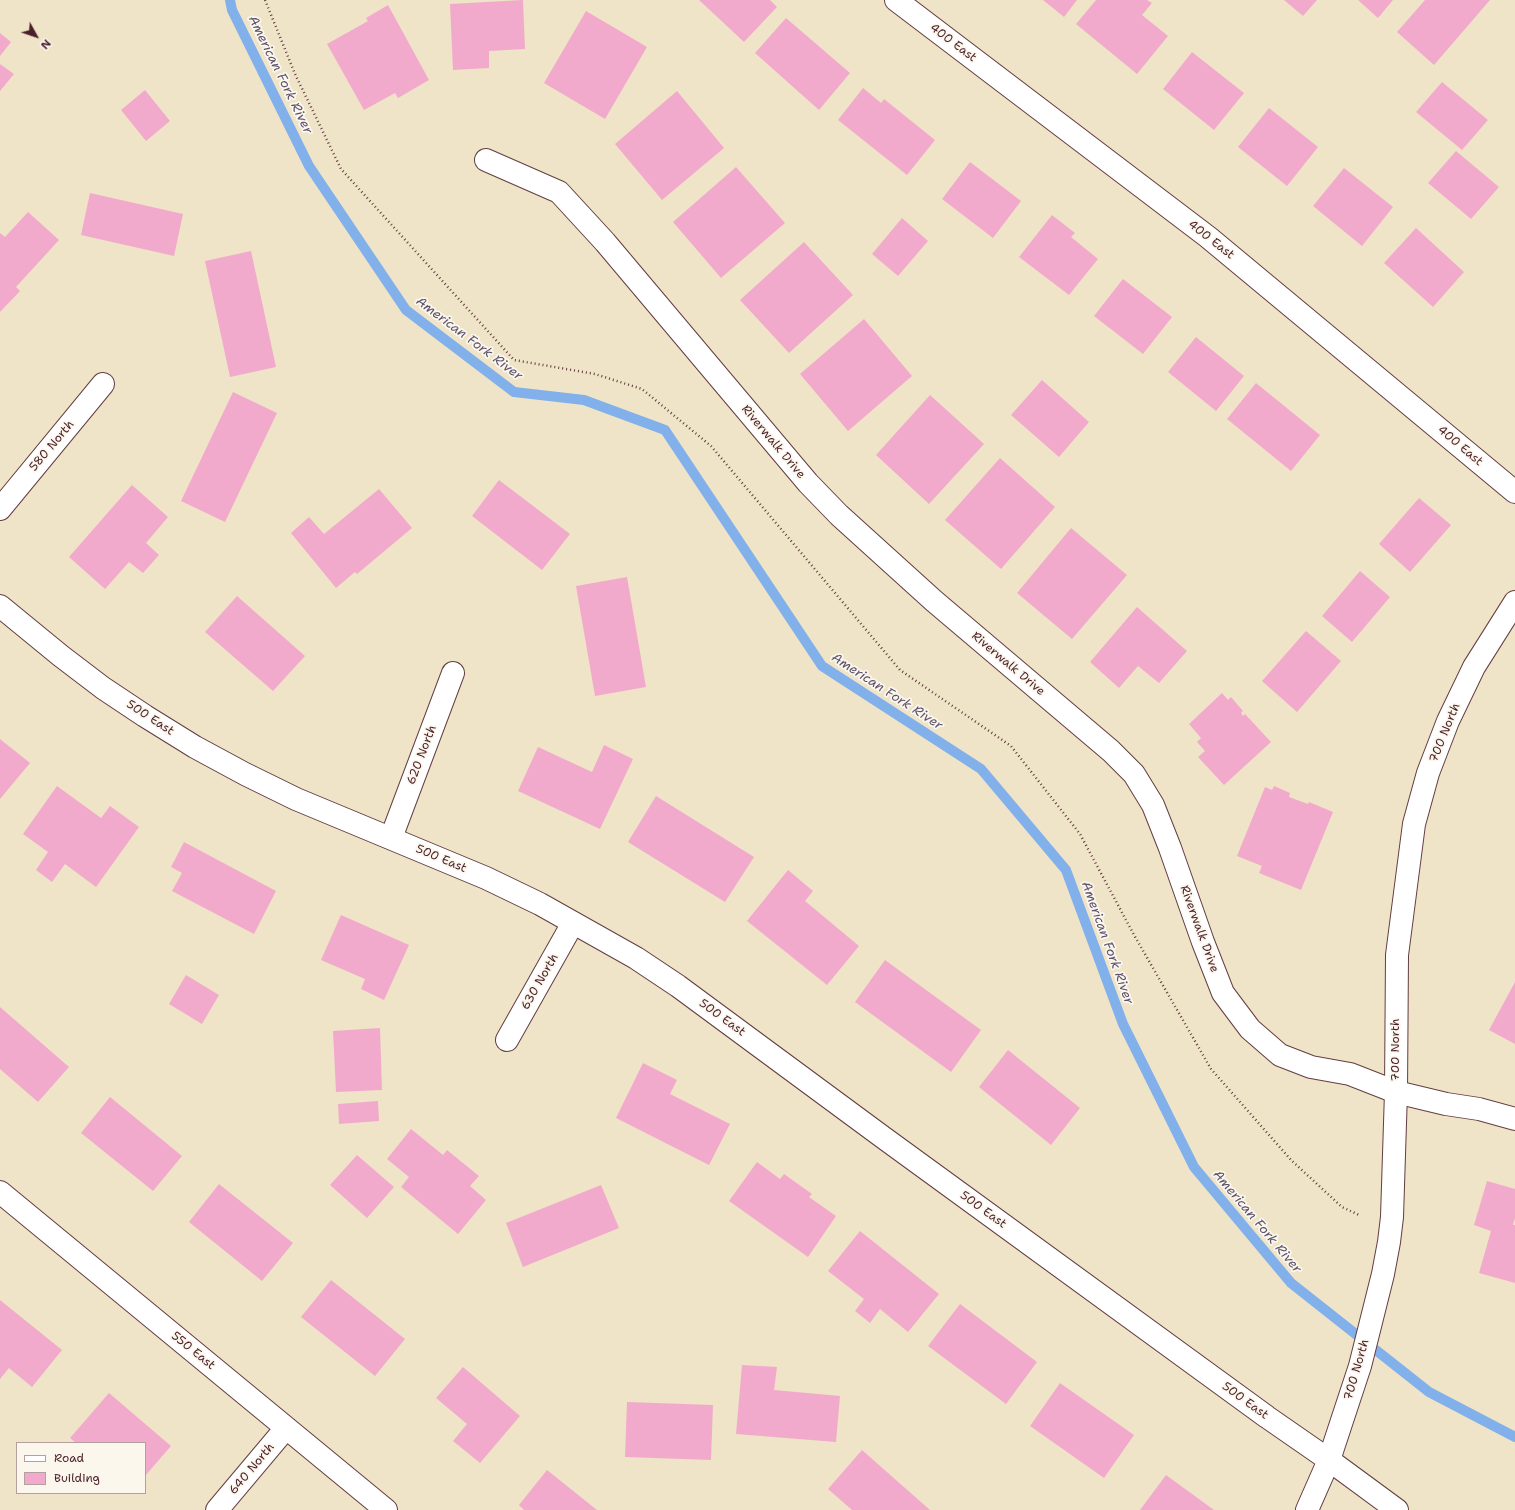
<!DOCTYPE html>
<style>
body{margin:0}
#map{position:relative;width:1515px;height:1510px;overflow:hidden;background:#efe4c7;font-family:"Shantell Sans",sans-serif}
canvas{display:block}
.legend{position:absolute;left:16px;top:1442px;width:130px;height:52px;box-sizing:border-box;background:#fbf7ec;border:1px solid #b4a19f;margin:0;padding:5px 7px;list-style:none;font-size:12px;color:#4a1f2b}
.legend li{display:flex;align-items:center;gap:8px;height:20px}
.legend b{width:20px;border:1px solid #b4a19f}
.north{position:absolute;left:16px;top:16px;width:40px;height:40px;-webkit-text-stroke:3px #fbf7ec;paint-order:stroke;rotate:130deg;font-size:11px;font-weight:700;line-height:16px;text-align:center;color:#4a1f2b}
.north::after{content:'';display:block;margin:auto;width:14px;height:18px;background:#4a1f2b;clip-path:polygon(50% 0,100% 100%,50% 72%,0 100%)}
</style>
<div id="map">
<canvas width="1515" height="1510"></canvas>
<ul class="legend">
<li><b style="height:5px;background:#fff"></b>Road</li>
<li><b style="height:11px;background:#f2aacc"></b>Building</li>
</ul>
<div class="north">N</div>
</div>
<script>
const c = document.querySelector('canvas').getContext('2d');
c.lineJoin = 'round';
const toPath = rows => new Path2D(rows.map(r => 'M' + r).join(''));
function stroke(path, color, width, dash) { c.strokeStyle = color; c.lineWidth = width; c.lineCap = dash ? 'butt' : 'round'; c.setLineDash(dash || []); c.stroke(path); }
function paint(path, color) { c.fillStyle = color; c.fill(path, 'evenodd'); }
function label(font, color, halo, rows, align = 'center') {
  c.font = font + ' "Shantell Sans",sans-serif'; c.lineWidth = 3.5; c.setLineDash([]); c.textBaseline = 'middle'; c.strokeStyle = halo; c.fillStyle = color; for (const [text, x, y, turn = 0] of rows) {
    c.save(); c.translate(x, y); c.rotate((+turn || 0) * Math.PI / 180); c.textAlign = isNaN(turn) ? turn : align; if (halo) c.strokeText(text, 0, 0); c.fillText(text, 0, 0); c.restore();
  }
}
stroke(toPath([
 [230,0,232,10,309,166,406,310,514,392,584,400,665,430,822,666,981,769,1066,870,1123,1024,1194,1167,1291,1283,1429,1392,1515,1437]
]), '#81b0eb', 10);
paint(toPath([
 [523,0,525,49,489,51,489,68,453,70,450,4],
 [699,0,770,0,777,7,744,42],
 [1043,0,1077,0,1064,17],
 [1096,0,1147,0,1152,3,1142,15,1168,36,1137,74,1076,24],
 [1284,0,1317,0,1303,16],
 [1358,0,1393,0,1378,18],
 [1425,0,1490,0,1434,65,1397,32],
 [388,5,429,80,398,98,395,93,364,110,327,44,368,21,366,18],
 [586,11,647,47,605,119,544,83],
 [786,18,850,73,819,110,755,53],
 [0,33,11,42,0,56],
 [1192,52,1244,93,1214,130,1163,89],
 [0,64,14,74,0,91],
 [1442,82,1488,120,1462,150,1416,112],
 [863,88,881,103,884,99,935,140,907,175,838,120],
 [145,90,170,121,146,141,121,110],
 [677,91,724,148,662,200,615,144],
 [1269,108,1318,147,1287,186,1238,147],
 [1456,151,1499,187,1471,219,1428,183],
 [970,162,1021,201,993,238,942,199],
 [736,167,785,223,721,278,673,222],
 [1344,168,1393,207,1362,246,1313,206],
 [90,193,183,214,174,256,81,235],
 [28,212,59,240,16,287,20,291,0,312,0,233,5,237],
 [1052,215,1075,233,1071,237,1098,259,1069,295,1019,257],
 [902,218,928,241,898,276,872,254],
 [1416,228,1464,272,1433,307,1384,263],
 [804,242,853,295,789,353,740,300],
 [251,251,276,367,230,377,205,261],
 [1123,279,1172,317,1143,354,1094,316],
 [864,319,912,376,848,431,800,374],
 [1196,337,1244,376,1216,411,1168,372],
 [1042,380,1089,422,1059,457,1011,415],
 [1256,383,1320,435,1291,471,1227,419],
 [233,392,277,413,225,522,181,501],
 [930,395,984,444,929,504,876,455],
 [1000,458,1055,507,1001,569,945,520],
 [499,480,570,534,542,570,472,516],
 [132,485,168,517,146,543,159,555,143,573,129,562,105,589,69,557],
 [379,489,412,528,357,574,355,572,336,588,291,533,309,517,324,534],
 [1419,498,1451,525,1410,572,1379,544],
 [1071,528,1127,575,1072,639,1017,593],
 [1360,571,1390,597,1352,642,1322,616],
 [627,577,646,687,595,696,576,586],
 [237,596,305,656,273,691,205,632],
 [1137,607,1187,651,1159,683,1138,666,1119,688,1090,662],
 [1306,631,1341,661,1297,712,1262,681],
 [1222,693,1228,700,1231,697,1243,711,1241,713,1243,716,1245,714,1271,742,1224,785,1198,757,1205,751,1197,742,1201,738,1189,724],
 [0,739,30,763,0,799],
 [604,745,633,759,600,829,518,791,538,747,592,772],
 [57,786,101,818,110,806,139,827,96,887,65,864,52,882,36,870,48,852,23,834],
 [1274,786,1290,793,1289,797,1308,804,1309,802,1333,812,1301,890,1259,873,1262,866,1237,856,1265,787,1272,790],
 [656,796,754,857,725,902,628,842],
 [184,842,276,891,254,934,172,891,182,873,171,867],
 [788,870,813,891,805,901,859,946,827,985,747,921],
 [341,915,409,945,384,1000,361,989,365,979,321,960],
 [885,960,981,1030,951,1072,855,1002],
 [186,975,219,995,202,1024,169,1004],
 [1515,982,1515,1044,1489,1030],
 [0,1007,69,1067,38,1102,0,1069],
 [380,1028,382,1090,336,1092,333,1031],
 [1008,1050,1080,1108,1051,1145,979,1087],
 [643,1063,677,1080,670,1094,730,1124,709,1165,616,1118],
 [110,1097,182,1156,153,1191,81,1133],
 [378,1101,379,1121,339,1124,338,1104],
 [411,1129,443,1155,447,1150,479,1176,470,1186,486,1200,458,1234,401,1187,409,1177,387,1159],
 [357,1155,394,1187,367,1218,330,1185],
 [757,1162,780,1179,784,1174,812,1194,809,1197,836,1216,808,1257,729,1201],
 [1487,1181,1515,1189,1515,1218,1513,1225,1515,1225,1515,1283,1479,1273,1491,1231,1474,1225],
 [219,1184,293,1243,262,1281,189,1222],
 [601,1185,619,1228,523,1267,506,1223],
 [860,1231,939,1294,908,1332,880,1309,870,1323,855,1311,864,1299,828,1271],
 [331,1280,405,1339,375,1376,301,1317],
 [0,1300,62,1350,32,1387,9,1368,0,1379],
 [960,1304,1037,1362,1006,1404,928,1346],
 [742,1365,777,1367,774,1390,840,1396,836,1442,736,1434],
 [463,1367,520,1416,480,1463,453,1441,467,1424,436,1398],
 [1060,1383,1134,1435,1104,1478,1030,1426],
 [109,1393,171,1446,145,1476,145,1443,76,1443,70,1438],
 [627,1402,713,1405,711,1460,625,1457],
 [862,1450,930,1510,852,1510,828,1489],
 [547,1470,597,1510,524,1510,519,1505],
 [1166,1475,1214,1510,1140,1510]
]), '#f2aacc');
const minor = toPath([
 [896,0,1208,237,1515,492],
 [486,160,559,192,605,242,808,483,839,515,934,601,1111,751,1134,774,1153,805,1170,848,1203,942,1223,993,1250,1029,1280,1055,1311,1067,1350,1074,1396,1092,1446,1104,1479,1109,1515,1119],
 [0,509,103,384],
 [391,838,453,673],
 [507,1040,573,923],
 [0,1192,386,1510],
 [1329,1460,1397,1510],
 [217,1510,286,1428]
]);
const tertiary = toPath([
 [0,606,61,656,103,688,145,716,195,747,245,774,296,799,486,878,540,904,636,958,678,986,884,1138,1267,1417,1329,1460],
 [1307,1510,1329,1460,1360,1366,1383,1274,1389,1242,1392,1217,1396,1092,1397,955,1414,824,1428,773,1448,721,1474,667,1515,602]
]);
stroke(minor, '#633d42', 24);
stroke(tertiary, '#633d42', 24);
stroke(toPath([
 [265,0,295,74,341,169,514,360,595,374,642,389,711,446,900,670,1011,746,1080,834,1134,935,1211,1069,1292,1161,1342,1207,1359,1215]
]), '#633d42', 2.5, [1, 3]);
stroke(minor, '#fff', 22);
stroke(tertiary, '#fff', 22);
label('12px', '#4a1f2b', '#fbf7ec', [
 ["400 East",953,43,37],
 ["400 East",1211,240,38],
 ["Riverwalk Drive",773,442,50],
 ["580 North",52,446,-50],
 ["400 East",1460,446,40],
 ["Riverwalk Drive",1008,664,40],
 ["500 East",150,718,33],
 ["700 North",1445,733,-68],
 ["620 North",422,755,-69],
 ["500 East",441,859,23],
 ["Riverwalk Drive",1199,929,70],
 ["630 North",540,982,-60],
 ["500 East",722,1018,36],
 ["700 North",1396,1050,-90],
 ["500 East",983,1210,36],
 ["550 East",193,1351,39],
 ["700 North",1357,1370,-74],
 ["500 East",1245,1401,36],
 ["640 North",252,1469,-50]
]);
label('italic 13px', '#5d526e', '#fbf7ec', [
 ["American Fork River",280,75,64],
 ["American Fork River",469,339,37],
 ["American Fork River",887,692,33],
 ["American Fork River",1107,943,70],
 ["American Fork River",1257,1222,50]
]);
</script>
